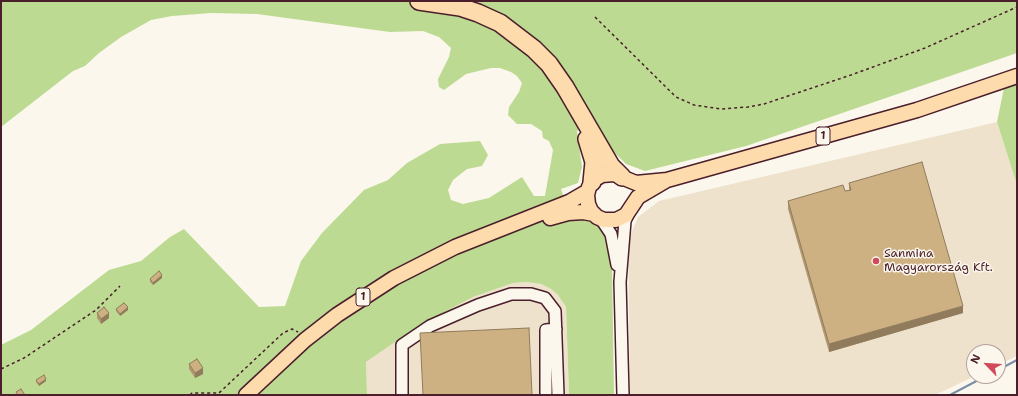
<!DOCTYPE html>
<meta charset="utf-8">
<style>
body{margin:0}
#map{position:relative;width:1018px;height:396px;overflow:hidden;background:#fbf7ec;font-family:"Shantell Sans",sans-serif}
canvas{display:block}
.frame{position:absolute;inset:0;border:2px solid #4a1f2b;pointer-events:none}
.north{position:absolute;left:966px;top:344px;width:40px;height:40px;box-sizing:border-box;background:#fbf7ec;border:1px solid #b4a19f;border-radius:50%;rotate:295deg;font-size:11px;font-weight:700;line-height:16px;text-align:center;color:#4a1f2b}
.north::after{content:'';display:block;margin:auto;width:14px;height:18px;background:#d1495b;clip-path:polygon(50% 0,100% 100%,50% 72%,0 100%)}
</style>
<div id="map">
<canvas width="1018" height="396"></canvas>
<div class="frame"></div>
<div class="north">N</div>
</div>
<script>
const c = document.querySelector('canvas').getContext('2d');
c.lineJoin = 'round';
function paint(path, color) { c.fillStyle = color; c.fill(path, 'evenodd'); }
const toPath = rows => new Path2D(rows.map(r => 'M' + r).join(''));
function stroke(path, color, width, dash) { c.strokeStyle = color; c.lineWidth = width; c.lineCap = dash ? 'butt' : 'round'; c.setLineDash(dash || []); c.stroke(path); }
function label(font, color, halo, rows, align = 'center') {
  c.font = font + ' "Shantell Sans",sans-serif'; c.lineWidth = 3; c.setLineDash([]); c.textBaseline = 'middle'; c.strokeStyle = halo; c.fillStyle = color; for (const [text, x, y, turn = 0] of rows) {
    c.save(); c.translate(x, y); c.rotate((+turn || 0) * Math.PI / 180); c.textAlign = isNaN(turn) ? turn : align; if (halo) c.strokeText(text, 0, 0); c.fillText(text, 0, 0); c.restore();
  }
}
paint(toPath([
 [997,122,1017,185,1017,356,998,365,998,352,974,352,975,376,935,395,630,395,628,241,638,217,659,201],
 [527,282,541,284,551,289,558,295,566,307,569,395,367,395,366,362,420,325,473,297,513,283]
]), '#eee2cc');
paint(toPath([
 [1,1,1017,1,1017,53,746,146,645,171,626,164,612,150,591,122,577,131,582,167,578,183,561,189,569,212,600,221,610,241,612,267,614,395,569,395,566,307,558,295,551,289,541,284,527,282,513,283,473,297,420,325,366,362,367,395,1,395,1,345,31,330,109,270,141,261,170,237,184,229,259,307,285,306,301,261,322,233,364,190,388,180,407,163,440,144,480,141,488,155,482,166,467,169,453,180,448,190,451,200,463,204,489,198,522,177,534,196,545,196,553,150,549,141,543,138,542,131,531,124,517,124,508,115,509,107,519,92,522,83,517,76,511,72,500,68,491,68,466,74,444,90,439,87,438,79,449,57,451,48,439,37,423,31,390,32,257,14,211,13,172,16,151,20,121,37,99,53,85,66,73,71,1,127],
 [1017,84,1017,185,997,122,1004,88]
]), '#bcda92');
stroke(toPath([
 [998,370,1017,360],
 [950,395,986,376]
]), '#7a8ea8', 2);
const minor = toPath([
 [601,219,611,234,617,265],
 [546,393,546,330,556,329],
 [402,395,402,345,430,326,478,305,511,294,531,294,545,298,555,311,558,395],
 [623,395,620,282,625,221,629,212]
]);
const major = toPath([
 [667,180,638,197,626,215,616,220,604,220,597,217,591,211,588,204,587,195,589,187,595,179,602,175,614,174,636,183,667,180,917,110,1017,76],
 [550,218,568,213,583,212,594,214],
 [246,395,305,340,337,315,394,278,455,247,569,202,588,191]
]);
const highway = toPath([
 [419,1,460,7,478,13,500,23,534,49,549,64,565,87,611,166,622,177],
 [587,139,594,162,592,182]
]);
stroke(minor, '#4a1f2b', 14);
stroke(major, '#4a1f2b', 17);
stroke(highway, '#4a1f2b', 20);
stroke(toPath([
 [595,17,676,97,694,105,721,109,748,107,764,104,851,75,925,48,1017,7],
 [1,369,24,358,96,310,120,286],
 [190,395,192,393,219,393,283,333,292,329,298,332]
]), '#4a1f2b', 1.5, [3, 3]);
stroke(minor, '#fbf7ec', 11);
stroke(major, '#fedbac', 14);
stroke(highway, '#fedbac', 17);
paint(toPath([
 [849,183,963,313,829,352,788,209,788,201,845,191,849,190],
 [162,278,153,285,150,282,150,279],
 [116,309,128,310,120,316,116,311],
 [97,313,109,318,101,324,97,318],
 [189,364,203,374,195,378,189,369],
 [36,380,46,381,39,386,36,382]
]), '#b19871');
paint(toPath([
 [162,275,162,278,153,285,153,283],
 [963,306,963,313,829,352,829,344],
 [128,307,128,310,120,316,120,314],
 [109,313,109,318,101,324,101,319],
 [203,368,203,374,195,378,195,373],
 [46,379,46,381,39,386,39,384]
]), '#907c5c');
const building = toPath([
 [922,162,963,306,829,344,788,201,843,185,845,191,851,190,849,183,922,162],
 [159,271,162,275,153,283,150,279,159,271],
 [124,303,128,307,120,314,116,309,124,303],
 [104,307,109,313,101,319,97,313,104,307],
 [529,328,532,395,423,395,420,333,529,328],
 [197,359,203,368,195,373,189,364,197,359],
 [44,375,46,379,39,384,36,380,44,375],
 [21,389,25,395,18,395,16,392,21,389]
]);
paint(building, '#ceb183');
stroke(building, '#907c5c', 1);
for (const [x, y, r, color] of [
 [876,261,4,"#d1495b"]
]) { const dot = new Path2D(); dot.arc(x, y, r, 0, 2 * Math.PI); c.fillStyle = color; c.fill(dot); stroke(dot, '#fbf7ec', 1.5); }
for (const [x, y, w] of [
 [823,136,14],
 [363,297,14]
]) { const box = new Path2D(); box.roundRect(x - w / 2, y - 9, w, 18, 3); c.fillStyle = '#fbf7ec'; c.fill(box); stroke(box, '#4a1f2b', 1); }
label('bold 11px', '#4a1f2b', null, [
 ["1",823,136],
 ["1",363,297]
]);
label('12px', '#4a1f2b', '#fbf7ec', [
 ["Sanmina",884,254],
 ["Magyarország Kft.",884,268]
], 'left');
</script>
